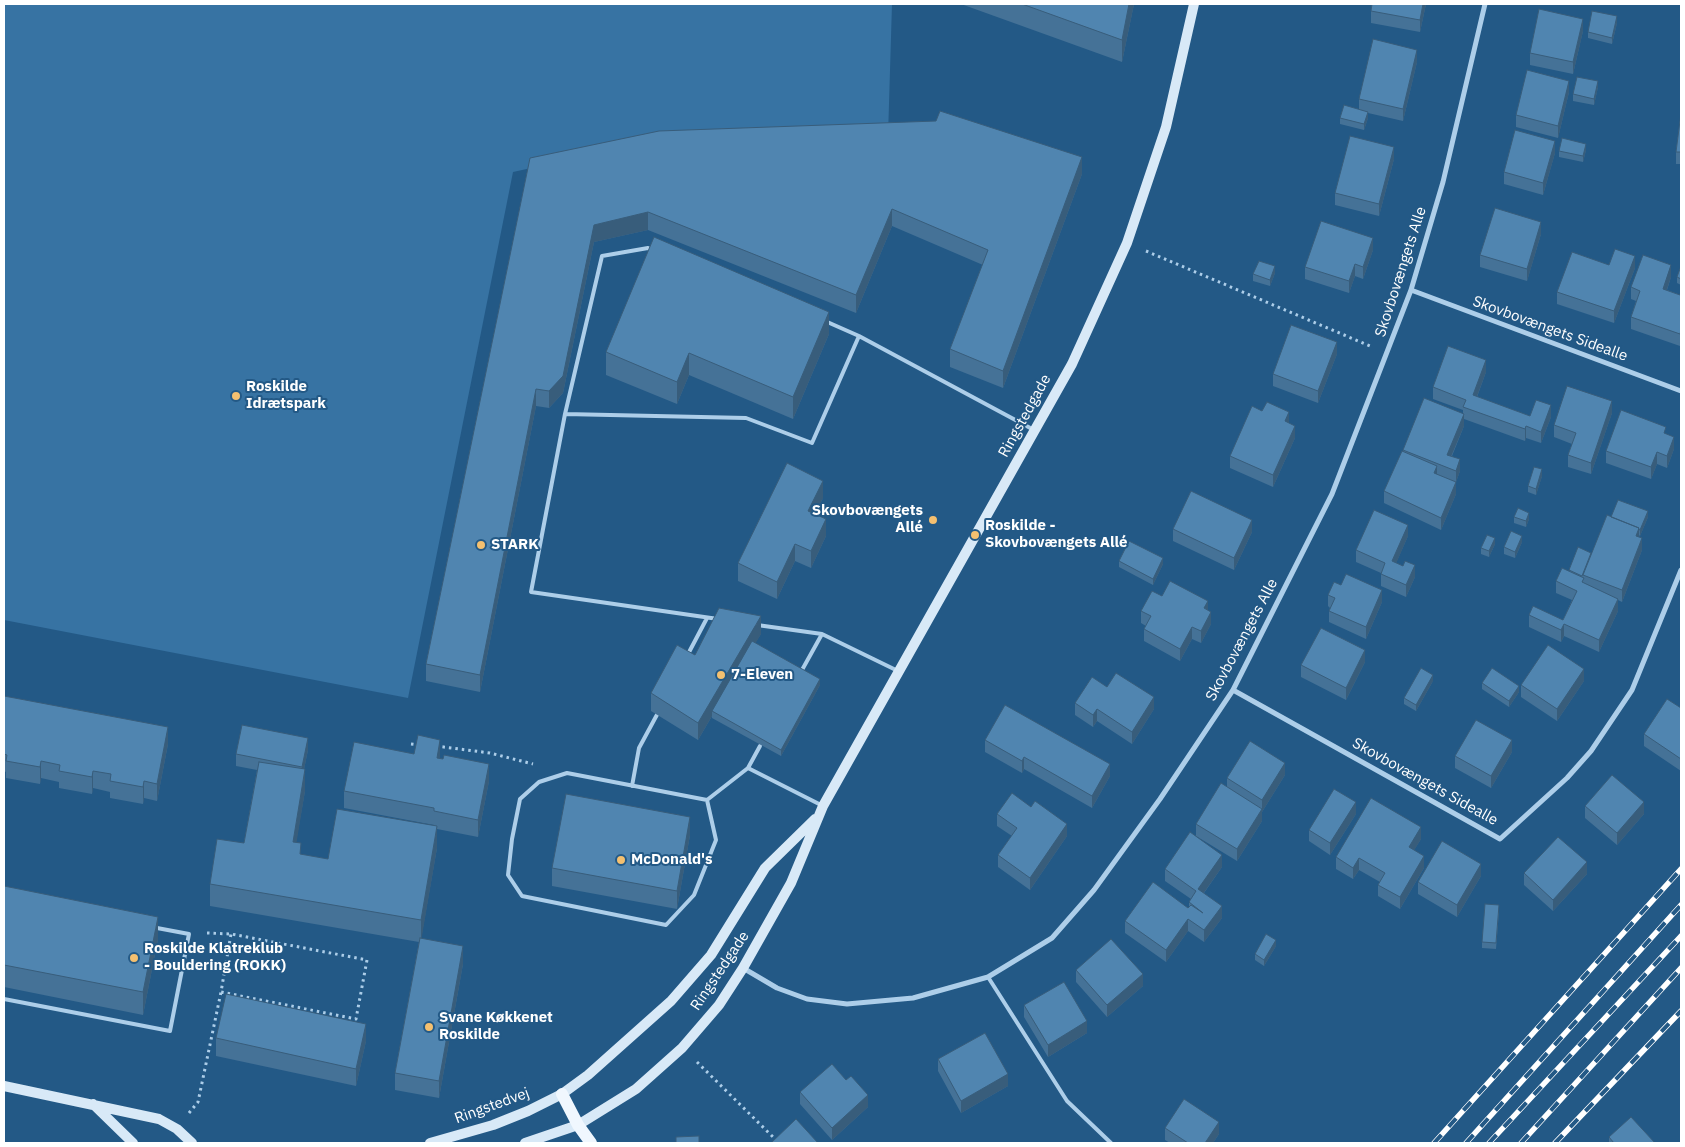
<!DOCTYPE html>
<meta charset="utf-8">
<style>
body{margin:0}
#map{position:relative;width:1685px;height:1147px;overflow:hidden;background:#235986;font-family:"IBM Plex Sans",sans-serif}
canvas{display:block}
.frame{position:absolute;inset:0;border:5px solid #fff;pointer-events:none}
</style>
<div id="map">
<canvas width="1685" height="1147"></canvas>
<div class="frame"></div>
</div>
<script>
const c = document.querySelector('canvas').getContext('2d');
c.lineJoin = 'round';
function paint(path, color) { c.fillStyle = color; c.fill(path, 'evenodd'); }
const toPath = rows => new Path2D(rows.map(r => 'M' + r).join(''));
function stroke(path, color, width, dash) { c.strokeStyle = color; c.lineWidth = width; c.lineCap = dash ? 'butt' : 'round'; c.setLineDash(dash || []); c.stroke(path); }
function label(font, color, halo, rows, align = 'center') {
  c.font = font + ' "IBM Plex Sans",sans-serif'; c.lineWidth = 4; c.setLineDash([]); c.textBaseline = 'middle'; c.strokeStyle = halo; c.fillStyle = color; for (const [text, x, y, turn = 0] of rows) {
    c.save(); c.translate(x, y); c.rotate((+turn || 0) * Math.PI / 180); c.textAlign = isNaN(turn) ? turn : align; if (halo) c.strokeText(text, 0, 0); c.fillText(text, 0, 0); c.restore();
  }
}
paint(toPath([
 [4,4,892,4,888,137,654,141,513,172,408,698,4,620]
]), '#3773a3');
stroke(toPath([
 [1146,251,1370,346],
 [411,744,420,745],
 [436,746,490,753,533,764],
 [207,933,231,934,367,960,356,1019,221,992,231,934],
 [697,1062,773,1137],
 [189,1113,198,1102,221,992]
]), '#adcee9', 3, [2.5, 4]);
stroke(toPath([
 [652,250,648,248,602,256,565,414,531,592,718,619],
 [859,336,1034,430],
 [565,414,746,418,812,443,859,336,825,321],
 [757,625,822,634,898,671],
 [687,656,707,618],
 [802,670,822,634],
 [748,768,760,746],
 [632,786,639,748,659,711],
 [707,800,716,840,694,895,666,925,522,896,508,875,512,839,520,799,539,782,567,773,707,800,748,768,823,806],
 [988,977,1067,1101,1111,1143],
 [4,999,170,1031,189,934,157,928]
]), '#adcee9', 4);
stroke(toPath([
 [1411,290,1681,391],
 [1233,690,1500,839,1567,778,1591,751,1632,690,1681,570],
 [743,968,777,988,807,999,847,1004,913,998,988,977,1052,938,1094,890,1160,799,1233,690,1332,494,1411,290,1443,182,1485,4]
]), '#adcee9', 5);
stroke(toPath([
 [4,1086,159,1119,177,1129,192,1143],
 [93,1104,133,1143],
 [430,1143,493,1125,528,1111,562,1094,588,1075,671,1001,711,955,765,868,815,819],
 [525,1143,578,1125,636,1089,682,1048,719,1005,743,968,791,883,823,806,1072,364,1127,243,1166,127,1194,4]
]), '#d8e9f7', 10);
stroke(toPath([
 [562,1094,578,1125,591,1143]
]), '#f0f7fe', 12);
const rail = toPath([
 [1434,1143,1681,869],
 [1466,1143,1681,905],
 [1489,1143,1681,936],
 [1521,1143,1681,968],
 [1555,1143,1681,1011]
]);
stroke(rail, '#fff', 5.5);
stroke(rail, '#235986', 4, [11]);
paint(toPath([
 [961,4,1134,4,1122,62],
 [1372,4,1426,4,1420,32,1371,23,1371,11],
 [1617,23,1612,44,1588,38,1588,32],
 [1583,31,1573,74,1530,65,1530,53],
 [1417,62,1403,121,1368,113,1368,118,1364,130,1340,124,1340,118,1359,109,1359,99],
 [1598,87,1594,105,1573,101,1573,94],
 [1569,92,1558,138,1516,127,1516,115],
 [1681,113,1681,164,1676,164,1676,152],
 [1586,150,1583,162,1559,157,1559,151],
 [1555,153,1543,195,1504,184,1504,172],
 [530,158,1082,174,1003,388,950,367,950,349,983,265,892,226,856,313,648,230,594,242,563,393,549,408,536,406,480,692,426,681,426,664],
 [1394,159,1379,216,1335,205,1335,193],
 [1541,234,1527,281,1480,267,1480,255],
 [1373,250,1363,279,1355,276,1349,293,1305,279,1305,267],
 [1609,265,1635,268,1614,323,1557,304,1557,292],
 [1681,266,1681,285,1677,283,1677,277],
 [1275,273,1270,286,1253,281,1253,274],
 [1671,277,1667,290,1680,295,1681,290,1680,346,1631,329,1631,317,1636,301,1631,299,1631,287],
 [829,334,793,419,689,375,677,404,606,375,606,352],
 [1337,354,1318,403,1273,386,1273,374],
 [1486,372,1477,397,1530,416,1551,417,1541,443,1526,438,1525,441,1464,419,1464,426,1452,456,1460,471,1456,482,1456,494,1441,530,1384,503,1384,491,1403,451,1403,450,1463,414,1463,410,1433,399,1433,387],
 [1612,413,1591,474,1568,467,1568,455,1572,444,1554,437,1554,425],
 [1289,423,1295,438,1273,487,1230,468,1230,456],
 [1666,434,1674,449,1667,468,1657,464,1651,479,1606,463,1606,451],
 [1542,476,1536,495,1528,492,1528,486],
 [823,498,815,514,826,536,811,568,795,561,777,599,738,581,738,563],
 [1514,517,1529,519,1526,527,1514,523],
 [1611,517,1648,517,1640,536,1639,535,1642,550,1622,602,1618,600,1618,611,1599,652,1564,636,1561,642,1529,627,1529,615,1563,620,1572,600,1556,593,1556,581,1591,555],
 [1173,529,1252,532,1234,570,1173,541],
 [1408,536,1396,563,1415,577,1406,597,1381,586,1381,573,1356,562,1356,550],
 [1522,542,1515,558,1504,554,1504,547],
 [1495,544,1489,557,1481,554,1481,548],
 [1119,561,1163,564,1153,585,1119,567],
 [1328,595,1382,602,1366,639,1329,622,1329,611,1330,608,1328,606],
 [1162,596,1208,610,1211,624,1201,643,1192,639,1180,661,1144,641,1144,629,1146,626,1141,623,1141,611],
 [761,634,755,643,820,685,781,756,712,718,712,716,698,740,651,711,651,693,695,655],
 [1365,662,1346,700,1301,677,1301,665],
 [1433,681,1416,711,1404,704,1404,698],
 [1584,681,1557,721,1521,697,1521,685],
 [1482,683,1519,692,1509,707,1482,689],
 [1681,686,1681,701,1680,700,1680,689],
 [1107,687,1154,709,1132,744,1097,721,1093,727,1075,715,1075,703],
 [4,696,168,744,157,801,144,798,143,804,110,798,110,792,93,788,92,794,59,788,59,782,41,778,40,784,6,778,6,772,4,771],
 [1681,708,1681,771,1644,746,1644,734],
 [985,740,1110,776,1092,808,1024,769,1022,773,985,752],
 [308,750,304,769,305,791,296,842,301,855,328,859,434,825,344,808,344,791,414,754,440,757,440,759,489,781,478,837,437,829,437,848,421,939,463,964,439,1098,395,1090,395,1073,419,942,210,906,210,884,244,843,257,770,236,766,236,754],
 [1512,752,1491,788,1455,768,1455,756],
 [1285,775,1262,812,1262,821,1237,861,1196,836,1196,824,1227,787,1227,778],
 [1585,806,1644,814,1617,845,1585,818],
 [997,814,1067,836,1030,890,998,867,998,855,1012,836,997,826],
 [1356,814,1330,855,1309,841,1309,830],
 [690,835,677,909,552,886,552,868],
 [1421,839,1414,850,1424,868,1400,909,1378,896,1378,885,1380,882,1359,870,1353,879,1336,869,1336,857],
 [1222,867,1204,893,1222,918,1204,942,1188,931,1166,962,1125,933,1125,921,1189,907,1189,902,1191,899,1165,881,1165,869],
 [1524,873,1587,874,1553,911,1524,885],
 [1481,876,1457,917,1418,894,1418,882],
 [4,886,158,939,143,1015,4,987],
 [1499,911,1496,949,1482,948,1482,942],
 [1276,946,1264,966,1255,960,1255,954],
 [1076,970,1143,986,1107,1017,1076,982],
 [1024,1005,1087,1033,1048,1057,1024,1017],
 [216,1038,366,1041,356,1086,216,1056],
 [938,1059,1008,1086,961,1113,938,1071],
 [846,1080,868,1107,832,1140,800,1104,800,1092],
 [1165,1128,1219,1134,1213,1143,1170,1143,1165,1140],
 [1609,1137,1655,1143,1609,1143]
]), '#457297');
paint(toPath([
 [1129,4,1134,4,1122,62,1122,40],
 [1423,4,1426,4,1420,32,1420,20],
 [1617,16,1617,23,1612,44,1612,38],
 [1583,19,1583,31,1573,74,1573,62],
 [1417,50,1417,62,1403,121,1403,109],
 [1569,81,1569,92,1558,138,1558,126],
 [1598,81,1598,87,1594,105,1594,99],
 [1368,112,1368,118,1364,130,1364,124],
 [1555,141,1555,153,1543,195,1543,183],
 [1586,144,1586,150,1583,162,1583,156],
 [1394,147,1394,159,1379,216,1379,204],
 [1082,157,1082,174,1003,388,1003,371],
 [892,209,892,226,856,313,856,295],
 [648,212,648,230,594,242,563,393,549,408,549,391,594,225],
 [1541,222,1541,234,1527,281,1527,269],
 [1373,238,1373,250,1363,279,1363,267],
 [1635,256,1635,268,1614,323,1614,311],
 [1355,264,1355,276,1349,293,1349,281],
 [1671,265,1671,277,1663,301,1663,289],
 [1275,266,1275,273,1270,286,1270,280],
 [829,312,829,334,793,419,793,397],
 [1681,330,1681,341,1680,346,1680,334],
 [1337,342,1337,354,1318,403,1318,391],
 [689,353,689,375,677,404,677,382],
 [1486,360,1486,372,1473,407,1473,395],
 [536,389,536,406,480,692,480,675],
 [1612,401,1612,413,1591,474,1591,463],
 [1551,405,1551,417,1541,443,1541,432],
 [1289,412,1289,424,1285,421],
 [1464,414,1464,426,1447,466,1447,455],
 [1295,426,1295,438,1273,487,1273,475],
 [1526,426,1526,438,1525,441,1525,429],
 [1674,437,1674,449,1667,468,1667,456],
 [1657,452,1657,464,1651,479,1651,467],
 [1460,459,1460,471,1456,482,1456,471],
 [1437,466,1437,478,1434,473],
 [1542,469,1542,476,1536,495,1536,489],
 [823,481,823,498,808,528,808,511],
 [1456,482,1456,494,1441,530,1441,518],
 [1648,511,1648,517,1640,536,1640,530],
 [1529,513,1529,519,1526,527,1526,521],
 [826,519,826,536,811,568,811,551],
 [1252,520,1252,532,1234,570,1234,558],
 [1408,525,1408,536,1392,573,1392,561],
 [1639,528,1639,540,1636,536],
 [1522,536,1522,542,1515,558,1515,552],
 [1495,538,1495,544,1489,557,1489,551],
 [1642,538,1642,550,1622,602,1622,590],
 [795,544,795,561,777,599,777,582],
 [1163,558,1163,564,1153,585,1153,579],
 [1415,565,1415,577,1406,597,1406,585],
 [1382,590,1382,602,1366,639,1366,627],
 [1618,599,1618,611,1599,652,1599,640],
 [1208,601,1208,613,1204,608],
 [1211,612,1211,624,1201,643,1201,631],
 [761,616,761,634,715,713,712,711,712,716,698,740,698,723],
 [1564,624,1564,636,1561,642,1561,630],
 [1192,627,1192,639,1180,661,1180,649],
 [1365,650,1365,662,1346,700,1346,688],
 [1584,669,1584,681,1557,721,1557,709],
 [1433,675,1433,681,1416,711,1416,705],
 [820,679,820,685,781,756,781,750],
 [1519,686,1519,692,1509,707,1509,701],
 [1154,697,1154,709,1132,744,1132,732],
 [1097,709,1097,721,1093,727,1093,715],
 [168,727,168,744,157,801,157,784],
 [308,738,308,750,302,779,302,767],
 [440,740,440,757,437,776,437,758],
 [1512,740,1512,752,1491,788,1491,776],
 [1024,757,1024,769,1022,773,1022,761],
 [41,761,41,778,40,784,40,767],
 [1285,763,1285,775,1262,812,1262,821,1237,861,1237,849,1262,809,1262,800],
 [489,764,489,781,478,837,478,820],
 [1110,764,1110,776,1092,808,1092,796],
 [305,769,305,791,293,864,293,842],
 [93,771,93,788,92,794,92,777],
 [144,781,144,798,143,804,143,787],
 [1356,802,1356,814,1330,855,1330,843],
 [1644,802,1644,814,1617,845,1617,833],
 [690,817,690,835,677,909,677,891],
 [1067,824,1067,836,1030,890,1030,878],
 [437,826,437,848,421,942,421,920],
 [1421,827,1421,839,1409,859,1409,847],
 [1222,855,1222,867,1198,901,1198,889],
 [1424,856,1424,868,1400,909,1400,897],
 [1359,858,1359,870,1353,879,1353,868],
 [1587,862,1587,874,1553,911,1553,900],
 [1481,864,1481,876,1457,917,1457,905],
 [1222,906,1222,918,1204,942,1204,930],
 [158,917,158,939,143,1015,143,992],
 [1188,919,1188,931,1166,962,1166,950],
 [1276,940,1276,946,1264,966,1264,960],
 [463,946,463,964,439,1098,439,1081],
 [1143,974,1143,986,1107,1017,1107,1005],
 [1087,1021,1087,1033,1048,1057,1048,1045],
 [366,1024,366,1041,356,1086,356,1069],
 [1008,1074,1008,1086,961,1113,961,1101],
 [868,1095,868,1107,832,1140,832,1128],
 [1219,1122,1219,1134,1213,1143,1205,1143]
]), '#385d7b');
const building = toPath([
 [1022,4,1129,4,1122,40,1022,4],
 [1372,4,1423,4,1420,20,1371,11,1372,4],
 [1539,9,1583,19,1573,62,1530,53,1539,9],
 [1592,11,1617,16,1612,38,1588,32,1592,11],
 [1373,39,1417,50,1403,109,1359,99,1373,39],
 [1527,70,1569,81,1558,126,1516,115,1527,70],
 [1577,77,1598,81,1594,99,1573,94,1577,77],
 [1344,105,1368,112,1364,124,1340,118,1344,105],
 [940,111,1082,157,1003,371,950,349,988,250,892,209,856,295,648,212,594,225,563,376,549,391,536,389,480,675,426,664,530,158,659,131,936,121,940,111],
 [1681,113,1681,152,1676,152,1681,113],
 [1515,130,1555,141,1543,183,1504,172,1515,130],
 [1350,136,1394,147,1379,204,1335,193,1350,136],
 [1562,138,1586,144,1583,156,1559,151,1562,138],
 [1495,208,1541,222,1527,269,1480,255,1495,208],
 [1321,221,1373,238,1363,267,1355,264,1349,281,1305,267,1321,221],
 [654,237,829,312,793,397,689,353,677,382,606,352,654,237],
 [1615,249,1635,256,1614,311,1557,292,1572,252,1609,265,1615,249],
 [1643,255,1671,265,1663,289,1680,295,1681,290,1681,330,1680,334,1631,317,1640,291,1631,287,1643,255],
 [1259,261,1275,266,1270,280,1253,274,1259,261],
 [1681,266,1681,279,1677,277,1681,266],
 [1291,325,1337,342,1318,391,1273,374,1291,325],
 [1448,346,1486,360,1473,395,1530,416,1536,400,1551,405,1541,432,1526,426,1525,429,1463,407,1466,400,1433,387,1448,346],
 [1567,386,1612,401,1591,463,1568,455,1576,433,1554,425,1567,386],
 [1424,398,1464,414,1447,455,1460,459,1456,471,1403,450,1424,398],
 [1267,402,1289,412,1285,421,1295,426,1273,475,1230,456,1252,406,1262,411,1267,402],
 [1621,410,1666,427,1664,433,1674,437,1667,456,1657,452,1651,467,1606,451,1621,410],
 [1402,451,1437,466,1434,473,1456,482,1441,518,1384,491,1402,451],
 [787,463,823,481,808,511,826,519,811,551,795,544,777,582,738,563,787,463],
 [1534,467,1542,469,1536,489,1528,486,1534,467],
 [1191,491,1252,520,1234,558,1173,529,1191,491],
 [1618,500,1648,511,1640,530,1638,529,1639,528,1611,517,1618,500],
 [1518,508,1529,513,1526,521,1514,517,1518,508],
 [1374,510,1408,525,1392,561,1403,566,1405,561,1415,565,1406,585,1381,574,1385,563,1356,550,1374,510],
 [1607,515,1639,528,1636,536,1642,538,1622,590,1583,575,1607,515],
 [1511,531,1522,536,1515,552,1504,547,1511,531],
 [1487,535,1495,538,1489,551,1481,548,1487,535],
 [1129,541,1163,558,1153,579,1119,561,1129,541],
 [1578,547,1591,553,1582,576,1569,570,1578,547],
 [1562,568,1584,578,1582,582,1618,599,1599,640,1564,624,1561,630,1529,615,1533,606,1563,620,1577,591,1556,581,1562,568],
 [1346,574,1382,590,1366,627,1329,611,1335,598,1328,595,1334,582,1341,585,1346,574],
 [1170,581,1208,601,1204,608,1211,612,1201,631,1192,627,1180,649,1144,629,1151,616,1141,611,1152,591,1162,596,1170,581],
 [719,608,761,616,698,723,651,693,677,645,695,655,719,608],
 [1321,628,1365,650,1346,688,1301,665,1321,628],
 [752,641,820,679,781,750,712,711,752,641],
 [1548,645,1584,669,1557,709,1521,685,1548,645],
 [1421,668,1433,675,1416,705,1404,698,1421,668],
 [1492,668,1519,686,1509,701,1482,683,1492,668],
 [1116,673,1154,697,1132,732,1097,709,1093,715,1075,703,1092,677,1107,687,1116,673],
 [4,696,168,727,157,784,144,781,143,787,110,781,111,774,93,771,92,777,59,771,60,765,41,761,40,767,6,761,7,755,4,754,4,696],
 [1667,699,1681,708,1681,759,1644,734,1667,699],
 [1005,705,1110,764,1092,796,1024,757,1022,761,985,740,1005,705],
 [1476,720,1512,740,1491,776,1455,756,1476,720],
 [242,725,308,738,302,767,236,754,242,725],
 [418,735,440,740,437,758,443,759,444,755,489,764,478,820,434,811,434,808,344,791,354,742,414,754,418,735],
 [1250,741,1285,763,1262,800,1227,778,1250,741],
 [259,762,305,769,293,842,301,843,300,854,328,859,337,809,437,826,421,920,210,884,217,839,244,843,259,762],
 [1612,775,1644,802,1617,833,1585,806,1612,775],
 [1221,783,1262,809,1237,849,1196,824,1221,783],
 [1334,789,1356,802,1330,843,1309,830,1334,789],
 [1012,793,1031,807,1035,801,1067,824,1030,878,998,855,1017,828,997,814,1012,793],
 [566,794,690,817,677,891,552,868,566,794],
 [1371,798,1421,827,1409,847,1424,856,1400,897,1378,885,1385,873,1359,858,1353,868,1336,857,1371,798],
 [1190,832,1222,855,1198,889,1222,906,1204,930,1188,919,1166,950,1125,921,1153,882,1188,908,1191,905,1203,913,1189,902,1196,891,1165,869,1190,832],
 [1558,837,1587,862,1553,900,1524,873,1558,837],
 [1442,841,1481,864,1457,905,1418,882,1442,841],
 [4,886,158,917,143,992,4,965,4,886],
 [1485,904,1499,905,1496,943,1482,942,1485,904],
 [1266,934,1276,940,1264,960,1255,954,1266,934],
 [420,938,463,946,439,1081,395,1073,420,938],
 [1111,939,1143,974,1107,1005,1076,970,1111,939],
 [1064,982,1087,1021,1048,1045,1024,1005,1064,982],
 [226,994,366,1024,356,1069,216,1038,226,994],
 [985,1033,1008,1074,961,1101,938,1059,985,1033],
 [832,1064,846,1080,851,1076,868,1095,832,1128,800,1092,832,1064],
 [1184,1099,1219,1122,1205,1143,1188,1143,1165,1128,1184,1099],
 [1631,1117,1655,1143,1614,1143,1609,1137,1631,1117],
 [796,1119,818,1143,771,1143,796,1119],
 [699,1136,699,1143,676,1143,676,1137,699,1136]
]);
paint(building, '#5085b0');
stroke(building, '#385d7b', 1);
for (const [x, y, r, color] of [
 [236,396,5,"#f4c070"],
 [933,520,5,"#f4c070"],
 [975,535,5,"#f4c070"],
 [481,545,5,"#f4c070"],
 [721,675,5,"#f4c070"],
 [621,860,5,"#f4c070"],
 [134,958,5,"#f4c070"],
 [429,1027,5,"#f4c070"]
]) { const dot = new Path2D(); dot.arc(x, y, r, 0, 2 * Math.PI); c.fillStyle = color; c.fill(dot); stroke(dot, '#235986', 2); }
label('15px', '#fff', '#235986', [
 ["Skovbovængets Alle",1401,272,-72],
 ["Skovbovængets Sidealle",1550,329,20],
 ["Ringstedgade",1025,416,-61],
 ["Skovbovængets Alle",1242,640,-62],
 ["Skovbovængets Sidealle",1425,782,29],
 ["Ringstedgade",720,971,-56],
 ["Ringstedvej",492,1106,-20]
]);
label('bold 15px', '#fff', '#235986', [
 ["Roskilde",246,387],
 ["Idrætspark",246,404],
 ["Skovbovængets",923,511,"right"],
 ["Allé",923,528,"right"],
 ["Roskilde -",985,526],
 ["Skovbovængets Allé",985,543],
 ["STARK",491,545],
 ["7-Eleven",731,675],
 ["McDonald's",631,860],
 ["Roskilde Klatreklub",144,949],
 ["- Bouldering (ROKK)",144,966],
 ["Svane Køkkenet",439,1018],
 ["Roskilde",439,1035]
], 'left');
</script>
